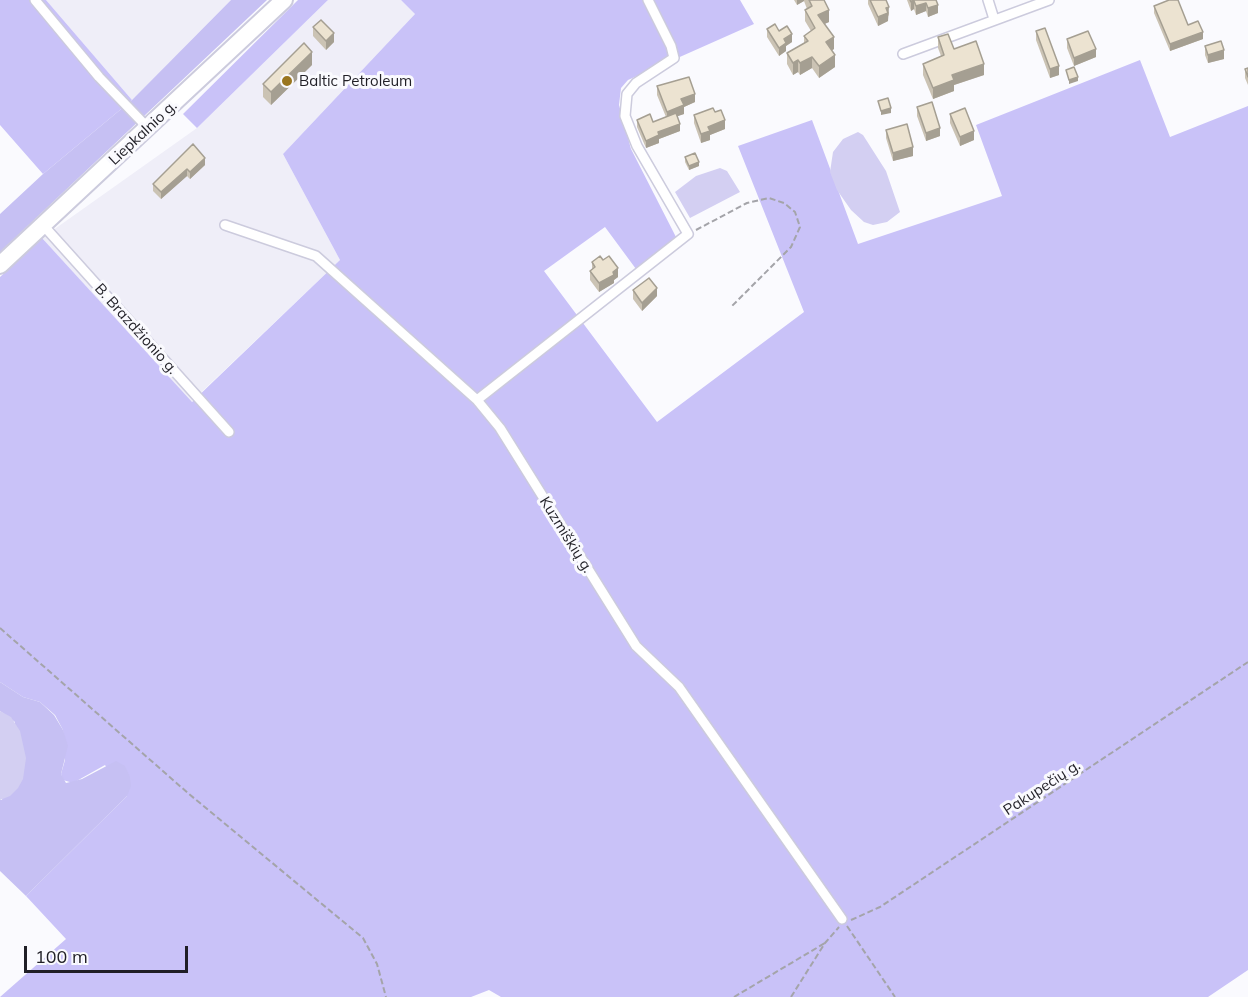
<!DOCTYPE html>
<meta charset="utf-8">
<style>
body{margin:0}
#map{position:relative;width:1248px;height:997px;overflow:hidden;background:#fafafe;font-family:Mulish,sans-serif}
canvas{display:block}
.scale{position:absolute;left:24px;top:946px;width:164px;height:27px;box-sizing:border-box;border:3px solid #201f26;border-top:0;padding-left:8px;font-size:18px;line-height:21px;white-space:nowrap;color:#201f26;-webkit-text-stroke:4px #fafafe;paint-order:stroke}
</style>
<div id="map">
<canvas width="1248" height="997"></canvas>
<div class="scale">100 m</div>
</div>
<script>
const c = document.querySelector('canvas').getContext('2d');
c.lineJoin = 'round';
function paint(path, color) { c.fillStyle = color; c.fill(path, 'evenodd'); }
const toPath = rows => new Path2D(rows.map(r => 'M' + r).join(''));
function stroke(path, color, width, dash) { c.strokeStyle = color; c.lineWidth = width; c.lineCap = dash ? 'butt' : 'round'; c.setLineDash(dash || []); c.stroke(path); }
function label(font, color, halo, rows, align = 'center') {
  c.font = font + ' Mulish,sans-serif'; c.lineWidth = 6; c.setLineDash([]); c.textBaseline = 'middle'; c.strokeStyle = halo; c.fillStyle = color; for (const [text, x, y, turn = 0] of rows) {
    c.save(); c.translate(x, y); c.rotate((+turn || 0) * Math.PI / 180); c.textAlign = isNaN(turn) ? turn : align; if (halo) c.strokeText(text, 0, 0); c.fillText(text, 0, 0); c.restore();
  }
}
paint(toPath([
 [46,0,231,0,132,100],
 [328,0,401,0,415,14,283,154,340,260,191,402,42,238,197,128]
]), '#efeef8');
paint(toPath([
 [0,0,46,0,132,100,43,174,0,125],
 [298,0,328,0,197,128,183,114],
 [401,0,740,0,754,24,628,80,621,88,619,105,631,149,676,237,636,269,605,227,544,271,657,422,804,312,738,146,812,120,858,244,1002,196,976,125,1140,60,1170,137,1248,106,1248,970,1208,997,501,997,489,990,471,997,0,997,66,939,26,896,127,796,105,765,73,783,63,780,61,774,65,760,63,730,55,715,40,702,23,697,0,682,0,277,42,238,192,402,340,260,283,154,415,14]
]), '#c9c2f8');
paint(toPath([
 [231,0,267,0,0,252,0,214,43,174,132,100],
 [0,682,23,697,40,702,54,715,63,730,68,746,61,774,66,783,82,779,116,761,125,766,130,777,131,786,127,796,26,896,0,871,0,800,2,800,15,722,0,711]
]), '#c6c0f3');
paint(toPath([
 [858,132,863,135,886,171,900,212,887,222,873,225,864,222,851,210,837,190,830,172,833,152,843,139],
 [720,168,727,171,740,192,690,218,675,192,696,176],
 [0,711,11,717,20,731,26,758,23,779,18,788,10,796,0,800]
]), '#d3cff2');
const street = toPath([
 [35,0,99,77,148,128],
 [988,0,994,19],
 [903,54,1049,0],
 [43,225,229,432],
 [225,225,316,256,477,400,500,428,636,646,679,687,842,919],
 [477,400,688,234,637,146,625,116,627,94,636,83,674,58,671,46,648,0]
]);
const highway = toPath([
 [0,265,284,0]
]);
stroke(street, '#cccbdd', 12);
stroke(highway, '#cccbdd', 20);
stroke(toPath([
 [696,230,747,203,769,198,784,203,795,212,800,227,791,247,732,306],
 [0,628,189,794,363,938,377,964,386,997],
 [851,920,880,907,1248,662],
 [847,926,895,997],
 [734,997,825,943],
 [791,997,825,943,839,927]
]), '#a4a4a9', 2, [6, 3]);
stroke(street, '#fff', 9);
stroke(highway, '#fff', 16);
paint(toPath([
 [794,0,824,0,829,22,824,24,834,49,832,50,835,67,819,78,812,68,800,75,798,72,793,75,787,64,787,53,804,43,804,36,811,31,805,21,805,10,807,9,804,1,797,5],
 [868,0,886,0,889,15,888,16,888,21,878,26,868,4],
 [907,0,936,0,938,13,928,17,926,11,916,15,914,9,911,11],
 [1154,6,1188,25,1203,39,1170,51,1154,13],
 [313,27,334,42,326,50,313,36],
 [767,29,779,31,792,42,786,46,786,51,779,56,767,37],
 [1036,31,1059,75,1050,78,1036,40],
 [938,37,984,75,954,85,954,91,933,99,923,75,923,64,941,56,938,48],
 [1067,39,1096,57,1074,66,1067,48],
 [1205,46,1224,59,1208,63,1205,55],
 [312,65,271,105,263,97,263,84],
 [1248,68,1248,85,1245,78,1245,69],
 [657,86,695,102,684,107,684,114,677,116,680,131,659,139,659,143,646,148,637,127,637,120,653,122,666,117,657,95],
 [917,107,940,136,926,141,917,116],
 [715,112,725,129,710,135,710,140,701,143,694,123,694,115],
 [950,114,974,140,960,146,950,123],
 [886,130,913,156,893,161,886,138],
 [193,144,205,165,190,179,187,176,161,199,153,191,153,184],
 [685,157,699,166,689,170,685,162],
 [592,262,618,277,614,280,614,283,599,292,590,280,590,271,592,269],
 [633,290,657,296,642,311,633,299]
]), '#cbc3b4');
paint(toPath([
 [797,0,804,0,804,1,797,5],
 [914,1,914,9,911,11,911,2],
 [926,3,926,11,916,15,916,6],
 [938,5,938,13,928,17,928,8],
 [889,7,888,21,878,26,878,17,886,8],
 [829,10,829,22,818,27,818,15],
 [1203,32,1203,39,1170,51,1170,44],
 [334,33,334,42,326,50,326,41],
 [792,34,792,42,786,46,786,51,779,56,779,48,784,39],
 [834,37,834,49,826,54,826,42],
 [1096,49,1096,57,1074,66,1074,58],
 [1224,50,1224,59,1208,63,1208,55],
 [312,52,312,65,271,105,271,92],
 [835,55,835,67,819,78,819,66],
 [812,57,812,68,800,75,800,63],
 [798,60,798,72,793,75,793,63],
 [984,64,984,75,954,85,954,91,933,99,933,88,952,75],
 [1059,66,1059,75,1050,78,1050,69],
 [1078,77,1078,81,1069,84,1069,80],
 [695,94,695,102,684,107,684,114,667,120,667,112,681,99],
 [891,108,891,113,881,115,881,111],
 [725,120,725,129,710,135,710,140,701,143,701,134,708,127],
 [680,124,680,131,659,139,659,143,646,148,646,141,658,132],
 [940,128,940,136,926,141,926,133],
 [974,131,974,140,960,146,960,137],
 [913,147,913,156,893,161,893,153],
 [205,158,205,165,190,179,190,172],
 [699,162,699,166,689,170,689,166],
 [187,169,187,176,161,199,161,192],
 [618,268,618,277,614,280,614,283,599,292,599,283],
 [657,288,657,296,642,311,642,303]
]), '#a59f92');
const building = toPath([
 [809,0,824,0,829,10,818,15,834,37,826,42,835,55,819,66,812,57,800,63,798,60,793,63,787,53,808,41,804,36,815,28,805,10,812,6,809,0],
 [870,0,886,0,889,7,886,8,888,13,878,17,870,0],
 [910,0,936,0,938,5,928,8,926,3,916,6,914,1,911,2,910,0],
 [1169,0,1178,0,1188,25,1198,21,1203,32,1170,44,1154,6,1169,0],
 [321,20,334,33,326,41,313,27,321,20],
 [775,24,779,31,787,26,792,34,784,39,786,43,779,48,767,29,775,24],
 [1045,28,1059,66,1050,69,1036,31,1045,28],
 [1088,31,1096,49,1074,58,1067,39,1088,31],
 [948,34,954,49,976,41,984,64,952,75,954,80,933,88,923,64,944,55,938,37,948,34],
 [1221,41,1224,50,1208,55,1205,46,1221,41],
 [304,43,312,52,271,92,263,84,304,43],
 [1074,67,1078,77,1069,80,1066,70,1074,67],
 [1248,68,1248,77,1245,69,1248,68],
 [689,77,695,94,681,99,684,105,667,112,657,86,689,77],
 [888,98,891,108,881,111,878,101,888,98],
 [932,102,940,128,926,133,917,107,932,102],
 [713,108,715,112,721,110,725,120,708,127,710,131,701,134,694,115,713,108],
 [965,108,974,131,960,137,950,114,965,108],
 [676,113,680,124,658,132,659,135,646,141,637,120,650,114,653,122,676,113],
 [907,124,913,147,893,153,886,130,907,124],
 [193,144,205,158,190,172,187,169,161,192,153,184,193,144],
 [695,153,699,162,689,166,685,157,695,153],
 [600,256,603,260,609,256,618,268,613,272,614,275,599,283,590,271,595,267,592,262,600,256],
 [649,278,657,288,642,303,633,290,649,278]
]);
paint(building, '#ece3d1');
stroke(building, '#a59f92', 1.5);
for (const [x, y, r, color] of [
 [287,81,6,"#9a7620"]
]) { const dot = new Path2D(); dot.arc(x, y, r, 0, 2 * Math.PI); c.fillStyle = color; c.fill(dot); stroke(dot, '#fafafe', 2); }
label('15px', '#201f26', '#fafafe', [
 ["Baltic Petroleum",299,81]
], 'left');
label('15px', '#201f26', '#fafafe', [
 ["Liepkalnio g.",143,133,-43],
 ["B. Brazdžionio g.",136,329,48],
 ["Kuzmiškių g.",566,535,58],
 ["Pakupečių g.",1042,788,-33]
]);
</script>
